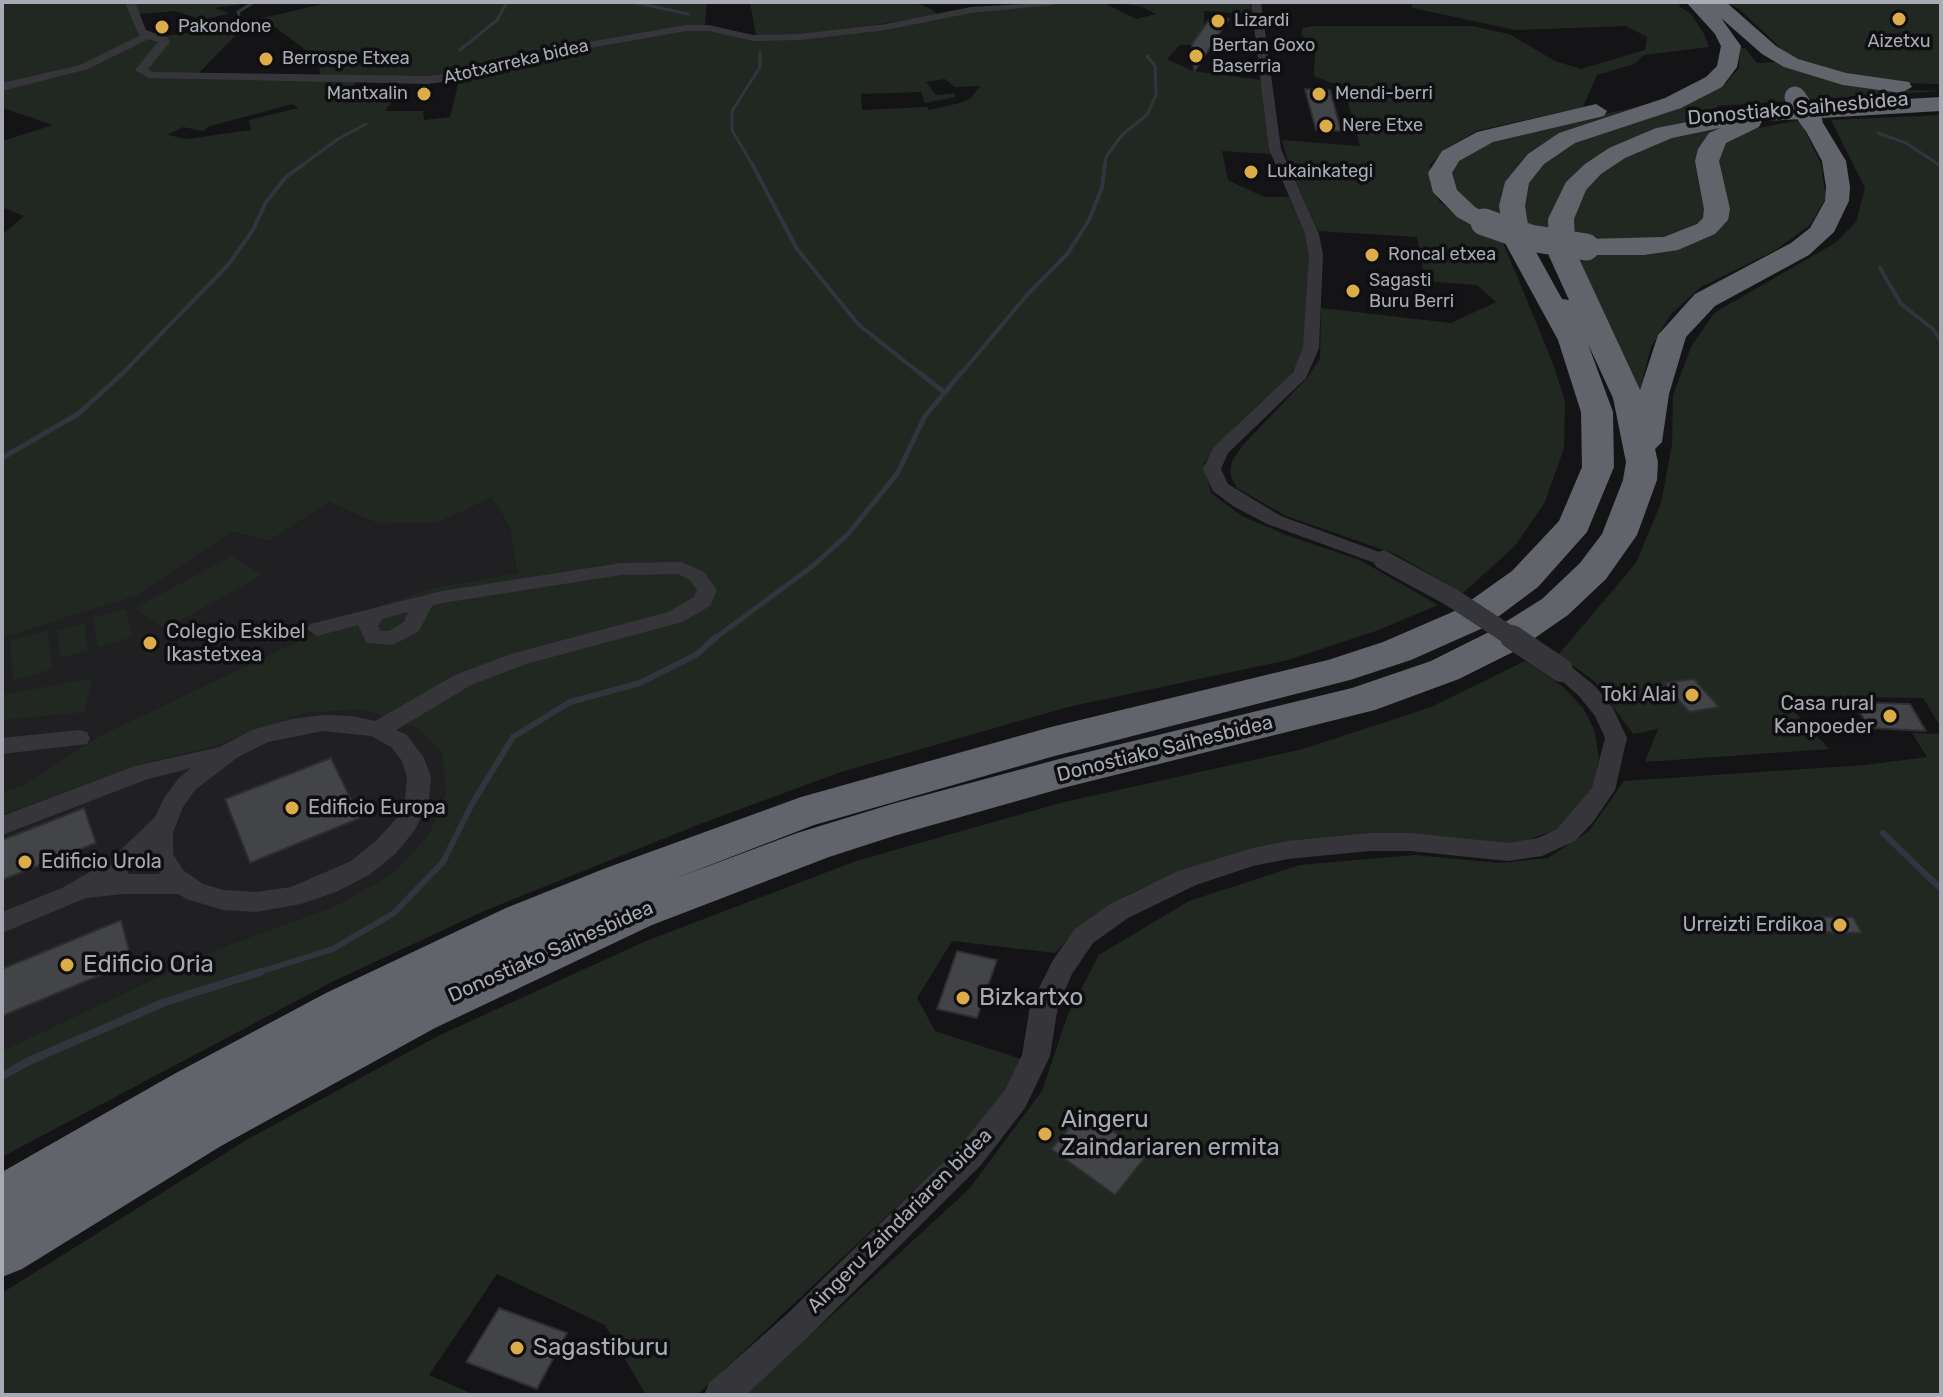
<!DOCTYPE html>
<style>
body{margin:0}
#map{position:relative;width:1943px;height:1397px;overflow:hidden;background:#141416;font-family:Rubik,sans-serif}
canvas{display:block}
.frame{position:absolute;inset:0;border:4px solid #a8abb4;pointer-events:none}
</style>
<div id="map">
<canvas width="1943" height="1397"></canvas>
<div class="frame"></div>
</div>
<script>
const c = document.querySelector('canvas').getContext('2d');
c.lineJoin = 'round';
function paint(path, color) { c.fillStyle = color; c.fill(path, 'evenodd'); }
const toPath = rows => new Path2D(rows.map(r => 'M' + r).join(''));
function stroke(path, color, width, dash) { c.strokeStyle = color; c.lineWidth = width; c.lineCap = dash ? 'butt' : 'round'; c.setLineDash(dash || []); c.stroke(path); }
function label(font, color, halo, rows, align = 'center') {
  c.font = font + ' Rubik,sans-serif'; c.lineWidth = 7; c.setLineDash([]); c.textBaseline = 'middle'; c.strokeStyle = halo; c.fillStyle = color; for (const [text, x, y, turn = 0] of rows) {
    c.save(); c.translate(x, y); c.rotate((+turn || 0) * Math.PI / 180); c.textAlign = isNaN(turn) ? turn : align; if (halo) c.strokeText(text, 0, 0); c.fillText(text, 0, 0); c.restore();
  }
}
paint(toPath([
 [492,498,510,527,517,573,432,588,357,613,99,736,23,785,2,792,2,638,136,596,232,532,269,541,329,502,378,524,437,523],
 [363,710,415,727,442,752,446,792,429,834,395,872,335,906,217,949,2,1051,2,815,136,766,213,747,304,713]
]), '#202022');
paint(toPath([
 [2,2,126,2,139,37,80,66,2,85],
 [134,2,256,2,214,8,229,13,203,20,175,11,139,14],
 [331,2,707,2,705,25,682,27,456,76,320,78,319,60,263,18],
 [750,2,914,2,931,9,938,15,825,33,756,36],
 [1102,2,1136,19,1156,14,1140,6,1111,2,1250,4,1251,14,1204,11,1204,32,1220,37,1211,44,1180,45,1167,59,1193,71,1262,80,1271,154,1222,151,1228,180,1264,197,1289,197,1311,248,1304,354,1290,375,1243,419,1204,463,1211,493,1242,516,1286,535,1360,560,1438,605,1376,631,1288,660,1068,707,841,772,700,824,484,911,334,981,2,1157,2,1051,217,949,335,906,395,872,429,834,446,792,442,752,415,727,363,710,304,713,213,747,136,766,2,815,2,792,23,785,99,736,357,613,432,588,517,573,510,527,492,498,437,523,378,524,329,502,269,541,232,532,136,596,2,638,2,235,24,216,2,207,2,141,53,125,6,109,2,110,2,89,69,73,150,38,225,28,240,31,195,77,356,81,352,91,388,91,377,98,393,100,385,111,423,111,424,120,450,117,459,80,532,63,565,51,684,30,707,29,747,38,808,37,973,11,1028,5],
 [945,79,955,87,980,86,971,98,960,103,929,110,927,107,862,110,861,94,921,92,925,103,955,97,955,93,936,95,926,82],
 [293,104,298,108,249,120,251,130,187,139,167,135,183,127,203,131,210,126],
 [1410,2,1680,2,1679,6,1691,14,1703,32,1709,47,1644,55,1634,64,1597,75,1583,107,1476,131,1445,149,1430,165,1430,183,1439,201,1460,218,1499,233,1552,361,1565,401,1564,448,1545,502,1515,546,1463,593,1395,554,1286,516,1237,488,1230,474,1232,461,1242,446,1308,377,1320,358,1321,308,1451,323,1496,302,1477,285,1425,281,1417,237,1318,231,1290,169,1282,140,1360,146,1344,88,1314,76,1315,50,1301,34,1303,28,1314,26,1472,26,1509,34,1555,61,1581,69,1645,50,1647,37,1626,26,1515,30,1413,8],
 [1724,2,1941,2,1941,84,1894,83,1830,72,1788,55,1738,8],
 [1740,48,1745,48,1757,63,1779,62,1904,90,1941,91,1716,106,1754,129,1800,120,1821,164,1826,198,1810,225,1774,251,1701,287,1671,314,1651,347,1639,393,1576,255,1475,209,1455,191,1451,176,1457,162,1495,138,1655,103,1681,107,1726,83,1739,68],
 [1941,115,1941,727,1923,698,1780,696,1829,749,1645,762,1658,729,1633,734,1594,681,1558,655,1636,563,1661,503,1672,444,1673,395,1691,347,1714,313,1835,243,1856,222,1865,188,1831,120],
 [232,556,262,575,165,629,135,608],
 [126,609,132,637,98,647,93,618],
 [84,623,88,650,60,658,57,631],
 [48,630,52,669,13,681,10,641],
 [1525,661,1562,686,1583,708,1594,729,1599,758,1593,787,1575,812,1556,830,1518,843,1483,843,1389,834,1179,873,1129,894,1082,925,1055,953,952,941,917,998,935,1031,1024,1060,1009,1087,963,1144,697,1395,646,1395,605,1325,497,1274,429,1375,475,1395,2,1395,2,1293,248,1139,438,1036,646,941,856,861,1064,802,1303,749,1431,707],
 [92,678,85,712,2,720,2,695],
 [1912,733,1941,734,1941,1395,745,1395,969,1189,1042,1091,1068,1014,1099,955,1189,901,1300,865,1415,855,1500,863,1548,858,1589,831,1624,781,1865,765,1927,757]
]), '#212822');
stroke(toPath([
 [633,2,688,14],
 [233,22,239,16,238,12,254,2],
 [460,50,497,20,507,2],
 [1878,133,1906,143,1941,166],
 [301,166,338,139,366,124],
 [753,166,732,130,732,111,760,67,760,53],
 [1105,166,1106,157,1122,135,1147,115,1156,95,1155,66,1147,56]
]), '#2f363d', 3);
stroke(toPath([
 [752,164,797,249,859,325,922,375],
 [1938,164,1941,166],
 [1880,268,1901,304,1933,329,1941,341],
 [1941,350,1941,367],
 [121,375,228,265,253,230,266,202,286,177,304,164],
 [960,375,1027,295,1068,253,1089,220,1102,188,1105,164]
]), '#2f363d', 4);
stroke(toPath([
 [920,373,945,393],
 [2,458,78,414,123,373],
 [714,639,814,565,848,534,897,474,925,416,961,373]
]), '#2f363d', 5);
stroke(toPath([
 [1883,833,1941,889],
 [253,974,333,949,394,913,443,862,472,804,513,737,570,702,640,683,696,655,716,637]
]), '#2f363d', 6);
stroke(toPath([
 [2,1076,29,1061,165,1002,260,972]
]), '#2f363d', 8);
const building = toPath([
 [1211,17,1229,19,1194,72,1192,44,1211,17],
 [1305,89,1330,90,1341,131,1316,130,1305,89],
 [1694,679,1719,707,1689,712,1664,683,1694,679],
 [1854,702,1910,704,1926,731,1869,728,1854,702],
 [331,758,360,818,250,863,225,799,331,758],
 [84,808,96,843,2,880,2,840,84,808],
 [1818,917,1853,917,1862,933,1826,932,1818,917],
 [121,920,132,962,2,1016,2,969,121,920],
 [957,951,997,960,977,1018,937,1009,957,951],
 [1084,1111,1147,1155,1115,1195,1051,1149,1084,1111],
 [499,1308,567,1333,537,1389,466,1362,499,1308]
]);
paint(building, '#434448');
stroke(building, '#2e2e31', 2);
paint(toPath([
 [125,2,135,2,146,30,168,38,170,42,148,69,152,72,428,76,482,70,566,46,686,25,709,25,753,35,800,34,886,24,971,7,1058,2,1053,5,971,13,886,30,800,40,753,41,709,31,686,31,567,52,483,76,428,84,149,78,135,70,158,42,149,39,88,69,2,91,2,83,80,65,139,36,125,2],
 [1251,2,1261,2,1281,149,1319,234,1323,255,1319,348,1306,378,1228,453,1221,469,1228,484,1281,516,1390,556,1393,560,1383,566,1267,524,1233,506,1213,491,1203,469,1214,447,1293,372,1303,348,1309,255,1305,234,1269,149,1251,2],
 [681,562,704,572,714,586,717,590,710,606,682,622,526,664,471,685,396,730,407,735,424,758,431,777,429,800,415,830,395,854,369,875,336,892,301,904,256,912,223,910,186,899,179,894,124,894,86,898,2,933,2,912,62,888,109,861,155,817,164,798,179,778,191,768,148,779,2,835,2,816,135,766,220,747,252,730,292,719,323,715,353,716,375,721,455,675,511,654,668,612,694,597,697,590,690,580,678,574,621,575,442,603,432,606,419,631,393,645,367,643,358,625,317,636,307,629,310,624,442,591,621,563,681,562],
 [408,612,404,622,389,631,381,631,378,626,382,619,408,612],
 [323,731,371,736,391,747,402,761,407,777,405,800,396,819,377,840,351,861,291,887,256,892,223,890,203,884,183,870,173,854,173,832,183,807,195,790,238,757,268,742,323,731],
 [149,853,160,874,127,874,149,853],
 [1561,663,1569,665,1595,686,1613,708,1627,738,1615,790,1593,822,1575,841,1542,856,1508,861,1410,851,1370,851,1288,859,1253,866,1196,885,1128,918,1093,943,1072,974,1058,1006,1050,1056,1025,1108,981,1165,808,1337,746,1395,704,1395,709,1383,786,1315,961,1145,1005,1090,1022,1055,1030,1006,1053,960,1075,929,1110,904,1178,871,1253,848,1288,841,1370,833,1410,833,1508,843,1538,838,1557,829,1592,788,1605,738,1595,716,1579,696,1550,670,1553,665,1561,663],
 [79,730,87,732,90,738,87,744,2,754,2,738,79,730]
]), '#36363a');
paint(toPath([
 [1686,2,1726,2,1776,46,1798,59,1846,73,1909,82,1912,87,1901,93,1843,85,1784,67,1762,54,1721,18,1741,46,1737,67,1722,87,1681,108,1575,143,1544,164,1529,183,1525,206,1531,243,1562,299,1569,300,1549,256,1548,219,1566,182,1585,164,1609,148,1656,128,1766,107,1941,97,1941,111,1820,118,1846,161,1850,187,1849,201,1834,232,1809,255,1715,306,1686,337,1669,394,1662,442,1655,449,1658,462,1657,480,1637,535,1606,579,1568,615,1519,649,1459,679,1375,710,1063,788,897,835,829,857,652,925,435,1028,221,1146,22,1269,2,1277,2,1172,174,1074,326,993,506,908,606,868,801,797,1051,727,1328,660,1383,642,1457,610,1512,571,1559,521,1582,467,1581,412,1558,340,1505,243,1499,206,1505,182,1528,154,1559,133,1665,98,1706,77,1717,66,1721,46,1715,34,1686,2],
 [1803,119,1801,122,1822,161,1826,187,1825,201,1810,228,1791,243,1695,294,1658,335,1640,390,1575,250,1586,255,1644,255,1678,250,1715,234,1728,220,1730,209,1719,161,1726,143,1759,127,1762,121,1803,119],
 [1720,128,1709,133,1698,149,1695,161,1704,209,1703,218,1697,224,1664,237,1586,239,1575,244,1574,219,1586,190,1601,174,1625,158,1672,138,1720,128],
 [1588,344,1613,398,1626,462,1623,480,1602,534,1580,563,1542,599,1491,631,1431,661,1352,688,1063,758,892,804,797,833,671,880,814,825,1051,757,1350,680,1411,660,1483,628,1538,587,1587,532,1614,467,1613,412,1588,344],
 [1596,104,1607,111,1604,116,1493,142,1459,161,1452,173,1457,190,1475,207,1493,217,1497,222,1493,227,1475,227,1457,217,1433,192,1428,173,1442,151,1477,132,1596,104]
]), '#62646b');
stroke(toPath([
 [1383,560,1451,597,1515,639]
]), '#36363a', 19);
stroke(toPath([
 [1512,637,1561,670]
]), '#36363a', 24);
stroke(toPath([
 [1795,97,1812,122]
]), '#62646b', 21);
stroke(toPath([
 [1484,222,1530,238,1586,247]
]), '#62646b', 27);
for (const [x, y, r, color] of [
 [1899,19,8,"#dbac47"],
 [1218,21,8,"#dbac47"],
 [162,27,8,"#dbac47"],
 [1196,56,8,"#dbac47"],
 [266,59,8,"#dbac47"],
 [424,94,8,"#dbac47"],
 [1319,94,8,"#dbac47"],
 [1326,126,8,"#dbac47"],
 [1251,172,8,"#dbac47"],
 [1372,255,8,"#dbac47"],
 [1353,291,8,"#dbac47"],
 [150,643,8,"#dbac47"],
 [1692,695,8,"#dbac47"],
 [1890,716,8,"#dbac47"],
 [292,808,8,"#dbac47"],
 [25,862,8,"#dbac47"],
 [1840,925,8,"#dbac47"],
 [67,965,8,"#dbac47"],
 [963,998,8,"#dbac47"],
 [1045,1134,8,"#dbac47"],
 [517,1348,8,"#dbac47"]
]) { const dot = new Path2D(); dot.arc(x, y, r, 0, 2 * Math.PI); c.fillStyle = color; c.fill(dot); stroke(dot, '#0f0f11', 3); }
label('18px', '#a8abb4', '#0f0f11', [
 ["Lizardi",1234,21],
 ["Pakondone",178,27],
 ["Aizetxu",1899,42,"center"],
 ["Bertan Goxo",1212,46],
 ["Baserria",1212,67],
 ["Berrospe Etxea",282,59],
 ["Mantxalin",408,94,"right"],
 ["Mendi-berri",1335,94],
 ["Nere Etxe",1342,126],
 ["Lukainkategi",1267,172],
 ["Roncal etxea",1388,255],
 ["Sagasti",1369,281],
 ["Buru Berri",1369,302]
], 'left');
label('18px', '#a8abb4', '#0f0f11', [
 ["Atotxarreka bidea",516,62,-13]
]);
label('20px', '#a8abb4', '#0f0f11', [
 ["Donostiako Saihesbidea",1798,109,-5],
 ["Donostiako Saihesbidea",1165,749,-14],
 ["Donostiako Saihesbidea",551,952,-24],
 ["Aingeru Zaindariaren bidea",900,1221,-45]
]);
label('20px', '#a8abb4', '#0f0f11', [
 ["Colegio Eskibel",166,632],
 ["Ikastetxea",166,655],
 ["Toki Alai",1676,695,"right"],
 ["Casa rural",1874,704,"right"],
 ["Kanpoeder",1874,727,"right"],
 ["Edificio Europa",308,808],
 ["Edificio Urola",41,862],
 ["Urreizti Erdikoa",1824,925,"right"]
], 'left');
label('24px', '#a8abb4', '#0f0f11', [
 ["Edificio Oria",83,965],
 ["Bizkartxo",979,998],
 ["Aingeru",1061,1120],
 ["Zaindariaren ermita",1061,1148],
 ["Sagastiburu",533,1348]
], 'left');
</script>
